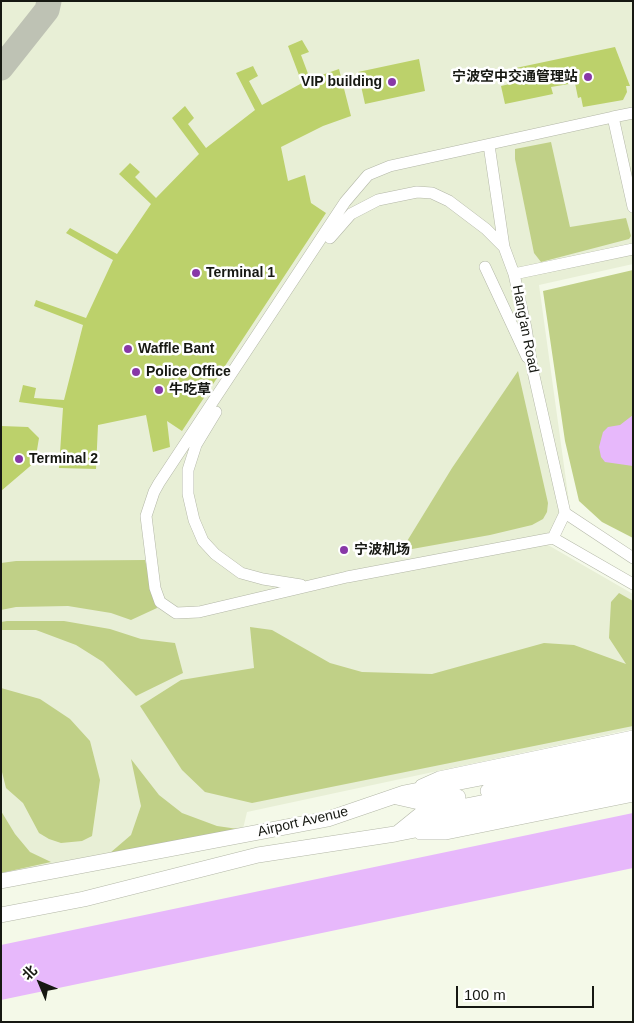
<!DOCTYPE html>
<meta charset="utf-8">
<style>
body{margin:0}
#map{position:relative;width:634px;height:1023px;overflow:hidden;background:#f4f9e8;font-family:Arial,"Noto Sans SC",sans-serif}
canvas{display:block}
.frame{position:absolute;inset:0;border:2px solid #161812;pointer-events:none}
.north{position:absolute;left:15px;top:958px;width:50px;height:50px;-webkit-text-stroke:4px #fff;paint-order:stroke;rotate:315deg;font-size:14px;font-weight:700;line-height:20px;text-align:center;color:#161812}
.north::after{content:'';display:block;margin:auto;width:18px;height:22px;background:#161812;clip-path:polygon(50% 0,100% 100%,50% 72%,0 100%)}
.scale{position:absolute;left:456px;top:986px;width:138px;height:22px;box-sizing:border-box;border:2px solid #161812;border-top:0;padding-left:6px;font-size:15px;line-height:18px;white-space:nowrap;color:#161812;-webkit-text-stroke:4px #fff;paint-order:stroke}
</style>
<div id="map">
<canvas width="634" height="1023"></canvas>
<div class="frame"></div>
<div class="north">北</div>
<div class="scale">100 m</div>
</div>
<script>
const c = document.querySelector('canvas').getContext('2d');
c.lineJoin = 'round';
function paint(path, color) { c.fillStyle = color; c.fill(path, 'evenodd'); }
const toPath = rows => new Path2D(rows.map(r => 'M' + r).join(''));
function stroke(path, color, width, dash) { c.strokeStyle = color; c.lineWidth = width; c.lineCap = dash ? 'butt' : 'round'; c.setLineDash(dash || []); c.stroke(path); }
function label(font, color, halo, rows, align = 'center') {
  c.font = font + ' Arial,"Noto Sans SC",sans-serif'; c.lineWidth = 5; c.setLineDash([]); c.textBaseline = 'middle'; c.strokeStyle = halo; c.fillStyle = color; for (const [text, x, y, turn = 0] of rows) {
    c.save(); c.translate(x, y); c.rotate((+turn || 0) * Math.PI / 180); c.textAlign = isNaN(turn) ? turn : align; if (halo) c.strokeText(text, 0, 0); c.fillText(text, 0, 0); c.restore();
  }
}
paint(toPath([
 [1,1,633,1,633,264,539,285,569,502,548,545,633,594,633,729,247,812,242,833,1,880]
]), '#e8efd6');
paint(toPath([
 [551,142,570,227,626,218,631,236,629,239,541,262,534,253,515,159,515,149],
 [633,270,633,538,602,522,579,501,565,441,543,291],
 [518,371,548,503,547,512,543,519,532,525,490,535,401,551,452,468],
 [145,560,157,608,131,620,111,613,68,606,16,607,1,610,1,563,16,561],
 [619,593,633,601,633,726,252,803,205,792,182,770,140,706,181,680,254,668,250,627,272,630,330,663,362,672,432,674,544,643,574,645,626,664,609,638,611,602],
 [7,621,64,621,110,629,141,639,175,643,183,673,136,696,103,662,76,645,36,630,1,630,1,622],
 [1,688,40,699,70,719,90,741,100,780,92,836,82,841,61,843,49,839,39,833,23,803,6,788,1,768],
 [131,759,159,795,182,813,217,826,238,829,110,853,131,835,141,806],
 [1,811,15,834,30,852,51,862,1,873]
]), '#c0d087');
paint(toPath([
 [633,415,633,466,605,462,601,457,599,447,603,432,608,427,620,425],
 [633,813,633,868,1,1000,1,945]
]), '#e7b8fb');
stroke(toPath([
 [1,68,47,10,49,1]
]), '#bec2b4', 25);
paint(toPath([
 [302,40,309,52,301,55,310,79,339,69,351,116,323,126,281,147,288,181,305,175,311,203,326,213,182,431,167,421,170,447,153,452,146,415,98,425,96,469,59,468,63,408,19,402,23,385,36,388,34,398,64,400,83,325,34,306,36,300,86,318,113,260,66,233,70,228,117,254,151,204,119,174,130,163,140,172,135,177,156,198,199,154,172,118,185,106,194,118,188,124,206,148,255,110,236,73,253,66,258,76,249,81,262,105,302,83,288,46],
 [615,47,630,86,626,86,627,92,623,100,583,107,581,97,578,98,575,83,551,87,553,94,505,104,501,86,514,83,511,69],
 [419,59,425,91,365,104,358,72],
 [1,426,28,427,39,438,35,462,1,491]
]), '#bcd16b');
const street = toPath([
 [633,113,613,117,633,207],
 [489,145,504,247,514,274,526,328,532,367,565,513],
 [330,238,351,214,378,200,417,192,432,193,449,201,486,229,504,247],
 [485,267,527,357],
 [514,274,633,249],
 [216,412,196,445,188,470,188,494,194,520,203,541,215,554,241,573,263,579,301,585],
 [565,513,553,538,347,577,199,612,176,613,160,602,155,588,146,516,154,492,159,483,345,202,368,175,390,166,613,117],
 [565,513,633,558],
 [553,538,633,584],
 [421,785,439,777,633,736],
 [420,834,445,834,633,796]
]);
const secondary = toPath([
 [488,791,633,759],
 [397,797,419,802,458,797],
 [399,832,420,815,633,773],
 [1,881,328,819,404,793,633,748],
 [1,915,84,899,258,855,395,834,633,787]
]);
stroke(street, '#b3b7a7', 12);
stroke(secondary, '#b3b7a7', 16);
stroke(street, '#fff', 11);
stroke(secondary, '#fff', 15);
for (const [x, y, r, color] of [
 [588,77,5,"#8838a7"],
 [392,82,5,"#8838a7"],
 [196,273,5,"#8838a7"],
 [128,349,5,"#8838a7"],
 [136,372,5,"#8838a7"],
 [159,390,5,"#8838a7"],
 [19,459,5,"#8838a7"],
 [344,550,5,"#8838a7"]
]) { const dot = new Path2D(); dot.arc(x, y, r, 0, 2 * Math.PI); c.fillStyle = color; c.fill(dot); stroke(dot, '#fff', 2); }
label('bold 14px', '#161812', '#fff', [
 ["宁波空中交通管理站",578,77,"right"],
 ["VIP building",382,82,"right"],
 ["Terminal 1",206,273],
 ["Waffle Bant",138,349],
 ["Police Office",146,372],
 ["牛吃草",169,390],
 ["Terminal 2",29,459],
 ["宁波机场",354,550]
], 'left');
label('14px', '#161812', '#fff', [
 ["Hang'an Road",525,329,79],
 ["Airport Avenue",303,822,-13]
]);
</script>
